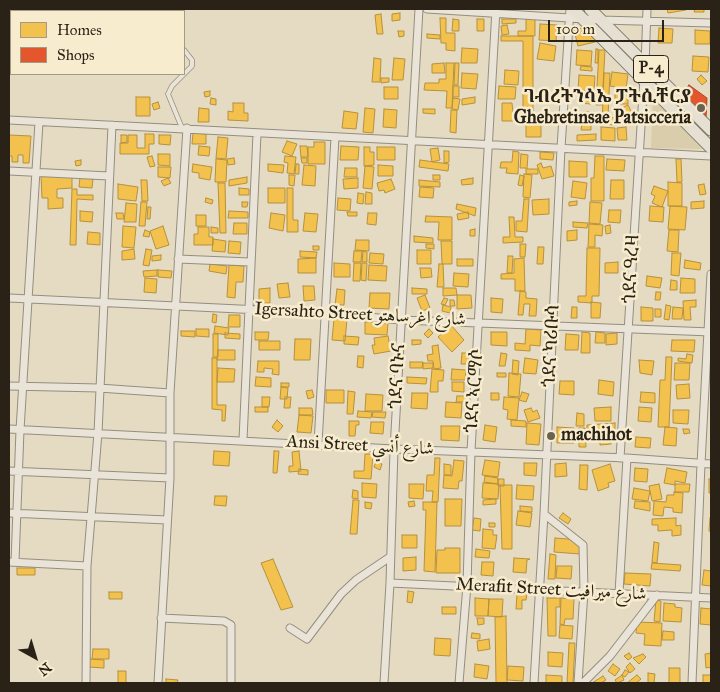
<!DOCTYPE html>
<meta charset="utf-8">
<style>
body{margin:0}
#map{position:relative;width:720px;height:692px;overflow:hidden;background:#e4dbc2;font-family:"IM FELL Great Primer",serif}
canvas{display:block}
.frame{position:absolute;inset:0;border:10px solid #2a2216;pointer-events:none}
.legend{position:absolute;left:10px;top:10px;width:175px;height:65px;box-sizing:border-box;background:#f7ecce;border:1px solid #a59b84;margin:0;padding:6px 9px;list-style:none;font-size:15px;color:#2a2216}
.legend li{display:flex;align-items:center;gap:10px;height:25px}
.legend b{width:25px;border:1px solid #a59b84}
.north{position:absolute;left:10px;top:632px;width:50px;height:50px;-webkit-text-stroke:4px #f7ecce;paint-order:stroke;rotate:141deg;font-size:14px;font-weight:700;line-height:20px;text-align:center;color:#2a2216}
.north::after{content:'';display:block;margin:auto;width:18px;height:22px;background:#2a2216;clip-path:polygon(50% 0,100% 100%,50% 72%,0 100%)}
.scale{position:absolute;left:548px;top:20px;width:116px;height:22px;box-sizing:border-box;border:2px solid #2a2216;border-top:0;padding-left:6px;font-size:15px;line-height:18px;white-space:nowrap;color:#2a2216;-webkit-text-stroke:4px #f7ecce;paint-order:stroke}
</style>
<div id="map">
<canvas width="720" height="692"></canvas>
<div class="frame"></div>
<ul class="legend">
<li><b style="height:14px;background:#f2c14e"></b>Homes</li>
<li><b style="height:14px;background:#e4572e"></b>Shops</li>
</ul>
<div class="north">N</div>
<div class="scale">100 m</div>
</div>
<script>
const c = document.querySelector('canvas').getContext('2d');
c.lineJoin = 'round';
function paint(path, color) { c.fillStyle = color; c.fill(path, 'evenodd'); }
const toPath = rows => new Path2D(rows.map(r => 'M' + r).join(''));
function stroke(path, color, width, dash) { c.strokeStyle = color; c.lineWidth = width; c.lineCap = dash ? 'butt' : 'round'; c.setLineDash(dash || []); c.stroke(path); }
function label(font, color, halo, rows, align = 'center') {
  c.font = font + ' "IM FELL Great Primer",Amiri,"Noto Serif Ethiopic",serif'; c.lineWidth = 5; c.setLineDash([]); c.textBaseline = 'middle'; c.strokeStyle = halo; c.fillStyle = color; for (const [text, x, y, turn = 0] of rows) {
    c.save(); c.translate(x, y); c.rotate((+turn || 0) * Math.PI / 180); c.textAlign = isNaN(turn) ? turn : align; if (halo) c.strokeText(text, 0, 0); c.fillText(text, 0, 0); c.restore();
  }
}
paint(toPath([
 [653,97,702,149,651,148]
]), '#d9cdab');
const homes = toPath([
 [667,9,686,9,686,10,668,13,667,9],
 [695,9,704,9,704,12,694,12,695,9],
 [400,13,400,20,392,21,392,14,400,13],
 [381,14,383,34,377,34,375,15,381,14],
 [440,18,446,18,446,33,455,33,455,51,446,50,446,43,441,43,440,18],
 [453,19,459,20,459,31,452,31,453,19],
 [477,19,484,19,484,31,477,31,477,19],
 [502,19,516,19,516,23,502,24,502,19],
 [526,19,535,19,535,36,518,36,518,31,526,31,526,19],
 [540,24,557,25,556,41,539,40,540,24],
 [507,25,509,34,502,35,501,26,507,25],
 [587,27,599,41,578,46,574,30,587,27],
 [659,28,673,29,672,43,658,43,659,28],
 [695,30,710,31,710,44,695,44,695,30],
 [398,31,404,31,404,36,399,37,398,31],
 [427,34,440,35,440,39,427,38,427,34],
 [501,36,533,36,533,114,526,114,527,121,502,121,502,103,512,103,513,112,523,112,523,41,501,41,501,36],
 [540,43,556,46,554,61,537,59,540,43],
 [462,48,478,49,477,63,461,63,462,48],
 [596,49,598,49,598,63,595,63,596,49],
 [577,50,592,51,591,66,576,65,577,50],
 [599,50,605,50,602,105,596,105,599,50],
 [693,56,709,57,708,72,692,71,693,56],
 [374,58,381,59,380,82,372,82,374,58],
 [394,58,405,59,403,80,392,80,394,58],
 [444,63,445,73,432,73,432,64,444,63],
 [446,63,454,63,452,108,446,108,447,91,424,90,425,83,439,83,439,79,446,79,446,63],
 [455,63,459,63,458,85,454,85,455,63],
 [581,66,592,67,592,71,580,70,581,66],
 [505,70,519,71,518,85,504,84,505,70],
 [612,72,628,74,626,89,610,86,612,72],
 [462,73,478,74,476,89,461,88,462,73],
 [604,73,610,73,608,117,616,118,616,125,602,124,604,73],
 [579,75,595,76,594,91,578,90,579,75],
 [701,75,707,81,702,85,697,79,701,75],
 [381,78,389,78,389,82,381,83,381,78],
 [453,86,459,86,459,97,453,97,453,86],
 [499,86,516,87,515,99,498,99,499,86],
 [384,87,398,87,398,99,384,99,384,87],
 [210,91,210,96,205,97,204,92,210,91],
 [631,91,631,96,628,96,628,104,615,104,615,92,631,91],
 [580,93,592,94,591,104,579,103,580,93],
 [136,97,150,97,150,116,136,116,136,97],
 [475,97,475,103,462,105,462,99,475,97],
 [211,98,216,99,216,105,210,104,211,98],
 [453,98,460,99,458,110,452,109,453,98],
 [158,102,160,108,154,110,152,104,158,102],
 [233,103,244,103,244,113,248,113,248,121,228,120,228,111,233,112,233,103],
 [628,105,634,117,621,124,614,112,628,105],
 [199,108,209,109,209,122,198,122,199,108],
 [365,108,375,109,373,133,363,132,365,108],
 [384,109,397,110,396,128,383,127,384,109],
 [423,109,435,109,435,114,423,113,423,109],
 [451,110,457,110,456,133,450,132,451,110],
 [344,111,358,113,356,129,342,128,344,111],
 [584,112,595,112,596,116,584,116,584,112],
 [541,122,541,137,526,137,526,123,541,122],
 [582,123,591,124,591,130,581,130,582,123],
 [601,127,615,128,615,141,601,140,601,127],
 [626,127,627,140,618,140,617,128,626,127],
 [193,133,206,134,206,144,192,144,193,133],
 [145,134,154,134,154,144,149,144,149,154,120,154,120,143,128,143,128,135,137,135,137,148,145,148,145,134],
 [596,134,596,140,577,141,577,135,596,134],
 [9,135,31,136,29,163,23,163,23,155,18,155,18,162,12,162,12,156,9,156,9,135],
 [121,135,127,135,127,142,121,143,121,135],
 [159,135,171,135,170,145,159,144,159,135],
 [218,137,228,138,226,159,216,158,218,137],
 [287,141,297,144,292,156,282,152,287,141],
 [314,142,325,142,325,164,308,164,308,147,314,147,314,142],
 [199,146,210,147,209,156,198,155,199,146],
 [300,146,307,146,308,157,301,157,300,146],
 [341,146,359,147,358,160,340,160,341,146],
 [364,147,370,147,370,152,374,152,374,165,364,166,364,147],
 [377,147,395,147,395,160,377,160,377,147],
 [438,148,440,160,432,162,430,149,438,148],
 [444,151,449,151,449,162,444,163,444,151],
 [513,151,519,152,518,174,506,173,507,168,500,168,501,162,512,162,513,151],
 [540,152,554,153,553,160,540,159,540,152],
 [158,154,170,154,170,166,158,165,158,154],
 [521,154,528,155,527,169,538,169,538,174,526,174,526,168,520,168,521,154],
 [152,156,155,166,150,167,147,157,152,156],
 [285,156,296,157,294,174,287,173,288,163,284,162,285,156],
 [595,156,604,156,604,201,591,201,591,178,594,178,595,156],
 [234,158,235,164,228,165,227,159,234,158],
 [301,158,307,158,307,163,302,163,301,158],
 [216,159,227,160,226,182,215,182,216,159],
 [607,159,625,160,624,171,606,170,607,159],
 [676,159,681,159,682,182,677,182,676,159],
 [81,160,81,165,76,166,75,161,81,160],
 [420,160,449,164,448,171,419,167,420,160],
 [569,161,587,162,587,177,569,177,569,161],
 [541,163,543,168,551,166,554,176,542,179,537,165,541,163],
 [193,164,212,167,210,180,199,178,199,173,192,172,193,164],
 [268,164,284,165,283,173,268,171,268,164],
 [296,164,299,164,299,174,295,174,296,164],
 [304,165,316,166,315,186,302,185,304,165],
 [378,165,393,166,393,176,378,176,378,165],
 [365,166,374,167,372,189,363,188,365,166],
 [158,167,171,167,170,178,158,177,158,167],
 [345,168,357,168,357,177,344,177,345,168],
 [72,173,72,188,57,189,57,198,63,198,63,208,48,209,48,198,42,198,41,175,72,173],
 [524,174,532,175,530,198,523,197,524,174],
 [289,175,295,175,294,186,289,185,289,175],
 [433,175,440,175,440,180,433,180,433,175],
 [520,175,524,176,522,186,518,185,520,175],
 [80,177,93,179,92,188,79,187,80,177],
 [247,177,247,183,229,186,229,180,247,177],
 [168,178,171,183,164,186,161,181,168,178],
 [358,178,358,188,344,189,343,179,358,178],
 [473,178,473,184,462,185,461,180,473,178],
 [391,179,395,189,385,193,384,190,379,191,377,183,391,179],
 [141,180,147,180,148,201,142,201,141,180],
 [419,180,440,182,440,187,419,186,419,180],
 [611,180,624,180,624,199,610,199,611,180],
 [573,181,587,183,585,199,571,197,573,181],
 [668,182,682,183,682,206,668,206,668,182],
 [218,183,225,183,226,233,220,233,218,183],
 [118,184,138,187,136,201,118,199,118,184],
 [704,184,706,194,700,195,698,185,704,184],
 [654,186,668,191,662,207,652,203,655,196,651,194,654,186],
 [420,187,434,188,433,198,419,197,420,187],
 [239,188,249,189,249,195,239,195,239,188],
 [268,188,285,188,285,203,268,203,268,188],
 [287,188,293,188,293,220,298,220,298,232,287,232,287,188],
 [72,189,77,189,77,195,93,195,93,200,77,199,76,245,70,245,72,189],
 [366,192,372,193,372,204,365,204,366,192],
 [358,193,364,194,363,204,357,203,358,193],
 [206,198,213,200,212,204,205,202,206,198],
 [338,198,351,199,350,211,337,210,338,198],
 [524,199,529,199,527,232,516,231,516,221,522,221,524,199],
 [549,199,549,214,533,215,532,200,549,199],
 [577,201,577,205,569,206,569,202,577,201],
 [704,201,704,208,691,209,691,202,704,201],
 [141,202,147,202,145,226,139,226,141,202],
 [242,202,248,202,247,207,242,207,242,202],
 [590,202,602,203,600,224,589,223,590,202],
 [126,203,137,204,136,222,124,222,126,203],
 [457,204,476,208,475,216,456,209,457,204],
 [650,206,664,207,663,222,649,221,650,206],
 [670,206,687,207,685,230,668,229,670,206],
 [148,207,151,207,150,219,147,219,148,207],
 [609,210,621,210,620,223,608,222,609,210],
 [80,211,93,212,92,222,80,221,80,211],
 [229,211,248,212,248,218,228,218,229,211],
 [347,212,357,212,357,216,348,216,347,212],
 [468,212,469,218,458,220,457,214,468,212],
 [116,213,123,213,124,219,117,219,116,213],
 [271,213,285,215,283,231,269,228,271,213],
 [305,213,318,214,316,232,303,231,305,213],
 [368,213,377,213,376,225,367,224,368,213],
 [196,215,206,215,206,226,196,226,196,215],
 [426,216,452,217,452,240,438,240,439,222,425,222,426,216],
 [509,217,514,217,515,237,523,237,523,242,503,243,503,237,510,237,509,217],
 [573,222,588,223,587,228,573,227,573,222],
 [234,223,247,223,247,234,233,234,234,223],
 [589,224,603,225,602,236,595,235,595,247,588,247,589,224],
 [610,225,611,233,606,234,605,226,610,225],
 [123,226,136,227,134,248,122,247,123,226],
 [163,226,169,245,156,249,150,231,163,226],
 [198,227,209,227,209,237,213,237,213,245,194,245,194,234,198,234,198,227],
 [211,227,218,228,218,233,211,233,211,227],
 [475,229,475,236,470,236,470,230,475,229],
 [145,230,150,232,149,237,143,236,145,230],
 [577,230,577,240,567,241,567,231,577,230],
 [669,230,679,230,678,252,667,251,669,230],
 [88,232,100,233,100,245,87,244,88,232],
 [414,236,433,238,433,243,414,242,414,236],
 [213,239,226,241,225,252,212,251,213,239],
 [356,240,369,240,369,251,355,250,356,240],
 [229,241,241,242,240,254,228,253,229,241],
 [441,241,452,241,452,264,442,264,441,241],
 [426,244,434,244,434,249,426,248,426,244],
 [520,244,526,244,525,257,520,257,520,244],
 [313,246,319,246,319,250,313,250,313,246],
 [538,247,544,247,543,264,537,264,538,247],
 [587,248,600,248,599,296,592,296,592,303,578,302,578,296,586,296,587,248],
 [134,249,135,259,122,260,122,251,134,249],
 [146,249,152,250,149,266,143,265,146,249],
 [417,250,431,250,431,264,417,264,417,250],
 [300,251,317,252,316,258,300,257,300,251],
 [354,251,362,251,361,262,353,262,354,251],
 [363,251,367,252,367,262,362,262,363,251],
 [370,253,384,254,383,264,369,263,370,253],
 [672,253,681,253,679,276,671,275,672,253],
 [161,255,161,260,152,261,152,256,161,255],
 [508,256,513,256,512,273,507,273,508,256],
 [316,258,316,273,298,273,298,259,316,258],
 [524,258,525,291,515,291,515,279,501,279,501,274,514,273,514,259,524,258],
 [457,259,473,259,473,266,457,266,457,259],
 [685,260,701,263,700,270,684,268,685,260],
 [618,262,618,273,605,273,605,263,618,262],
 [334,263,350,264,350,277,334,277,334,263],
 [354,263,361,263,360,281,353,281,354,263],
 [362,263,367,263,366,281,361,280,362,263],
 [210,264,227,266,226,274,209,271,210,264],
 [439,264,443,264,444,287,437,287,439,264],
 [229,265,244,266,243,282,236,282,235,298,227,297,229,265],
 [369,265,387,266,386,281,368,280,369,265],
 [420,268,431,268,432,277,421,278,420,268],
 [157,270,157,276,144,277,143,271,157,270],
 [158,270,172,271,171,278,158,277,158,270],
 [454,273,469,274,468,287,453,286,454,273],
 [647,276,662,278,660,288,646,286,647,276],
 [145,278,157,279,156,293,144,292,145,278],
 [681,278,695,279,695,293,680,293,681,278],
 [671,280,677,281,677,290,670,290,671,280],
 [288,283,290,297,279,298,277,284,288,283],
 [303,286,314,286,315,300,304,301,303,286],
 [270,288,270,303,259,303,259,289,270,288],
 [412,288,427,289,427,294,412,294,412,288],
 [443,288,456,288,457,295,443,296,443,288],
 [337,289,345,290,344,305,335,305,337,289],
 [520,291,526,292,526,298,537,299,536,316,529,316,530,304,524,304,523,315,518,315,520,291],
 [656,292,661,292,660,300,655,300,656,292],
 [370,293,390,293,389,309,369,308,370,293],
 [425,295,430,308,422,311,417,298,425,295],
 [457,295,471,295,472,308,457,309,457,295],
 [444,298,448,299,445,305,441,304,444,298],
 [491,298,503,299,502,313,491,312,491,298],
 [450,300,454,300,455,306,450,306,450,300],
 [696,300,696,307,690,307,691,320,684,320,683,301,696,300],
 [591,302,601,303,600,318,591,318,591,302],
 [443,305,451,307,450,313,442,311,443,305],
 [666,305,671,306,669,320,664,319,666,305],
 [572,307,577,307,577,318,571,318,572,307],
 [641,307,653,308,653,321,641,321,641,307],
 [673,307,683,308,682,319,672,319,673,307],
 [655,309,661,309,661,317,655,317,655,309],
 [213,314,217,315,216,323,212,322,213,314],
 [229,315,240,315,240,327,228,327,229,315],
 [334,319,347,319,345,341,332,340,334,319],
 [365,322,388,323,387,335,365,334,365,322],
 [451,325,464,340,452,352,438,337,451,325],
 [215,326,229,328,228,335,214,333,215,326],
 [196,329,209,329,209,337,196,336,196,329],
 [429,329,433,333,428,338,424,334,429,329],
 [526,329,541,330,540,346,530,345,530,351,515,350,515,343,525,344,526,329],
 [181,331,195,331,195,337,181,336,181,331],
 [255,332,269,332,268,340,255,340,255,332],
 [491,332,507,332,507,346,491,345,491,332],
 [582,332,590,333,590,353,581,353,582,332],
 [596,332,605,333,605,343,595,343,596,332],
 [225,333,240,334,240,339,225,338,225,333],
 [617,333,617,344,606,345,606,334,617,333],
 [213,334,218,334,218,357,213,357,213,334],
 [566,334,579,335,578,350,565,350,566,334],
 [344,336,359,337,358,345,344,344,344,336],
 [388,336,391,351,374,354,372,345,375,345,374,338,388,336],
 [295,339,311,339,310,360,294,360,295,339],
 [412,340,421,340,421,344,412,345,412,340],
 [672,340,695,340,694,352,671,351,672,340],
 [259,341,280,341,280,350,259,350,259,341],
 [438,345,441,368,434,369,433,361,428,361,427,355,433,354,432,346,438,345],
 [218,350,235,350,235,360,217,360,218,350],
 [462,353,469,353,468,364,461,364,462,353],
 [501,353,507,354,505,366,499,366,501,353],
 [687,354,693,355,692,363,678,361,678,358,686,359,687,354],
 [358,356,364,356,363,368,357,367,358,356],
 [666,357,672,357,669,427,658,427,660,380,665,380,666,357],
 [212,358,217,358,217,405,226,405,225,421,222,421,222,410,212,409,212,358],
 [525,358,538,360,536,374,523,373,525,358],
 [513,360,519,361,518,375,512,374,513,360],
 [639,360,654,361,652,375,640,373,639,360],
 [258,361,279,361,279,375,272,374,273,369,264,368,264,372,257,372,258,361],
 [410,362,423,362,422,368,410,368,410,362],
 [423,363,433,363,433,368,423,369,423,363],
 [675,363,690,363,689,380,674,380,675,363],
 [218,368,235,369,234,382,217,382,218,368],
 [432,369,444,370,443,381,438,381,438,392,430,392,432,369],
 [452,369,466,370,465,380,451,380,452,369],
 [497,373,506,373,506,377,497,377,497,373],
 [509,373,521,374,519,397,508,396,509,373],
 [256,377,271,378,271,387,255,386,256,377],
 [407,377,427,378,426,384,407,383,407,377],
 [599,380,614,382,613,396,598,394,599,380],
 [560,381,574,381,574,395,559,394,560,381],
 [452,382,464,382,464,392,452,391,452,382],
 [281,383,289,383,289,387,281,387,281,383],
 [689,384,690,398,677,399,676,385,689,384],
 [281,387,288,388,287,399,280,399,281,387],
 [312,390,314,397,308,399,306,391,312,390],
 [326,390,344,390,344,403,326,403,326,390],
 [348,391,355,392,353,414,347,414,348,391],
 [522,392,529,394,526,402,519,400,522,392],
 [641,392,655,393,655,403,640,402,641,392],
 [412,393,428,393,427,409,411,408,412,393],
 [491,393,499,393,499,400,491,400,491,393],
 [366,394,383,395,382,411,365,411,366,394],
 [457,396,466,396,466,402,456,402,457,396],
 [262,397,270,397,269,407,262,407,262,397],
 [285,397,291,397,290,408,284,408,285,397],
 [504,397,519,398,517,420,507,419,508,410,503,409,504,397],
 [446,402,462,403,461,418,445,417,446,402],
 [255,407,268,407,268,412,255,412,255,407],
 [611,407,611,421,595,421,594,408,611,407],
 [639,407,652,408,651,422,638,421,639,407],
 [299,408,312,408,313,415,299,415,299,408],
 [531,408,533,412,537,410,540,418,528,422,524,410,531,408],
 [673,410,689,410,688,424,673,423,673,410],
 [358,411,372,412,371,418,357,417,358,411],
 [373,412,386,412,385,418,372,417,373,412],
 [577,413,584,414,584,426,576,426,577,413],
 [299,415,313,416,311,433,297,432,299,415],
 [277,420,283,426,278,432,272,427,277,420],
 [511,420,526,421,526,427,511,426,511,420],
 [349,421,359,421,359,425,356,425,355,436,349,436,349,421],
 [371,422,384,422,383,434,370,433,371,422],
 [527,423,541,424,539,445,526,444,527,423],
 [615,423,615,436,611,436,611,444,600,445,600,429,587,429,587,425,615,423],
 [485,425,497,427,495,442,483,440,485,425],
 [441,426,460,426,459,441,441,440,441,426],
 [557,427,574,428,574,443,557,443,557,427],
 [665,427,677,428,676,446,663,445,665,427],
 [579,428,585,428,586,447,579,447,579,428],
 [683,429,689,429,690,433,684,434,683,429],
 [636,437,651,438,650,448,635,447,636,437],
 [214,451,230,452,229,466,213,465,214,451],
 [274,451,279,451,277,473,273,473,274,451],
 [299,451,301,471,289,472,289,466,293,466,292,452,299,451],
 [365,454,373,454,371,479,354,478,354,471,364,471,365,454],
 [435,458,440,458,438,502,432,502,433,491,426,491,427,475,434,475,435,458],
 [454,460,464,461,462,481,459,481,458,489,443,488,444,475,452,476,454,460],
 [485,460,500,462,498,477,482,475,485,460],
 [376,462,382,464,380,470,374,467,376,462],
 [524,463,537,463,536,476,524,475,524,463],
 [566,463,567,476,555,477,555,464,566,463],
 [444,464,451,465,451,475,444,475,444,464],
 [610,464,615,481,608,483,609,487,598,491,592,470,610,464],
 [580,465,588,465,587,490,579,489,580,465],
 [635,468,648,469,647,482,634,481,635,468],
 [667,468,687,472,685,483,675,481,675,485,664,483,667,468],
 [299,469,308,470,308,475,298,474,299,469],
 [485,476,498,478,498,484,484,482,485,476],
 [498,479,504,479,504,486,498,486,498,479],
 [709,479,711,479,711,493,709,493,709,479],
 [362,483,377,484,376,498,362,497,362,483],
 [483,483,499,484,498,499,482,498,483,483],
 [409,484,424,484,423,499,409,498,409,484],
 [659,484,662,499,652,501,649,486,659,484],
 [675,484,690,484,689,492,675,492,675,484],
 [500,485,512,485,512,549,502,549,500,485],
 [517,485,534,486,533,500,516,499,517,485],
 [634,488,650,491,648,501,632,499,634,488],
 [353,490,358,491,358,499,352,498,353,490],
 [674,492,683,493,682,513,673,512,673,508,664,507,663,516,653,515,654,501,666,502,667,495,674,495,674,492],
 [215,496,227,496,226,506,214,505,215,496],
 [445,499,462,499,461,526,445,526,445,499],
 [496,499,496,504,483,505,483,500,496,499],
 [353,500,359,500,357,534,350,534,353,500],
 [414,501,415,506,409,507,408,502,414,501],
 [635,501,650,502,650,511,634,508,635,501],
 [365,502,372,503,371,509,365,508,365,502],
 [423,502,437,502,435,572,424,571,426,510,423,510,423,502],
 [520,506,532,507,532,512,520,511,520,506],
 [518,511,532,513,530,527,516,525,518,511],
 [563,513,571,519,568,524,559,518,563,513],
 [474,518,481,519,480,531,472,530,474,518],
 [676,518,676,526,681,525,681,535,672,536,672,530,658,531,658,525,652,525,652,519,676,518],
 [710,518,711,518,711,532,709,531,710,518],
 [489,523,495,523,495,527,489,527,489,523],
 [483,529,493,530,493,535,497,535,495,549,482,548,483,529],
 [402,535,417,535,417,548,402,548,402,535],
 [555,538,581,540,580,554,554,552,555,538],
 [654,542,659,543,657,563,652,562,654,542],
 [445,548,460,548,460,573,436,573,437,550,445,550,445,548],
 [476,549,490,551,489,558,475,557,476,549],
 [550,554,556,555,555,579,548,579,550,554],
 [416,557,416,570,403,571,403,558,416,557],
 [514,558,530,559,527,560,526,573,513,572,514,558],
 [273,559,293,607,281,610,261,563,273,559],
 [482,562,494,562,493,576,481,575,482,562],
 [652,563,681,565,680,571,651,569,652,563],
 [557,566,572,566,571,579,556,578,557,566],
 [17,568,35,568,35,575,17,575,17,568],
 [704,570,711,571,711,586,702,585,704,570],
 [625,573,651,574,650,586,624,584,625,573],
 [408,591,414,592,412,603,407,602,408,591],
 [109,592,122,592,122,599,109,599,109,592],
 [517,594,527,594,526,600,522,600,522,609,516,609,517,594],
 [475,598,489,599,488,616,475,616,475,598],
 [547,598,560,598,560,607,556,607,556,636,548,636,547,598],
 [561,598,574,599,573,619,565,619,564,625,560,624,561,598],
 [489,599,503,599,502,617,488,616,489,599],
 [656,600,661,601,660,622,654,621,656,600],
 [664,603,675,604,675,607,682,608,681,622,663,621,664,603],
 [442,607,456,607,456,614,442,614,442,607],
 [701,608,711,609,711,625,700,624,701,608],
 [506,616,507,683,496,683,495,617,506,616],
 [477,618,484,618,484,624,478,625,477,618],
 [637,622,662,623,661,646,644,645,645,634,636,633,637,622],
 [560,625,573,626,572,639,559,638,560,625],
 [663,631,674,632,674,640,662,640,663,631],
 [472,633,480,634,480,639,471,638,472,633],
 [435,638,451,639,450,656,434,655,435,638],
 [489,639,490,649,478,651,477,641,489,639],
 [569,643,575,643,573,683,567,683,569,643],
 [93,649,109,649,109,659,92,659,93,649],
 [548,652,563,653,562,667,548,666,548,652],
 [629,653,632,657,628,660,624,656,629,653],
 [711,653,711,667,706,668,705,654,711,653],
 [643,654,646,657,639,664,633,658,643,654],
 [89,659,104,660,104,668,88,667,89,659],
 [630,663,635,669,630,673,626,667,630,663],
 [475,664,489,666,487,679,474,677,475,664],
 [613,664,620,669,615,676,608,671,613,664],
 [508,666,524,667,523,681,507,680,508,666],
 [669,668,680,668,680,683,669,683,669,668],
 [625,670,629,672,625,677,622,675,625,670],
 [118,671,126,671,126,683,118,683,118,671],
 [648,673,655,674,654,683,648,683,648,673],
 [546,675,562,676,562,683,546,683,546,675],
 [622,675,624,680,617,683,615,680,622,675],
 [637,675,641,679,636,683,627,683,637,675],
 [703,675,711,675,711,683,703,683,703,675],
 [603,676,606,680,601,683,592,683,603,676],
 [166,679,178,680,177,683,166,683,166,679]
]);
paint(homes, '#f2c14e');
stroke(homes, '#b6913d', 1);
const shops = toPath([
 [689,85,707,98,706,118,682,93,689,85]
]);
paint(shops, '#e4572e');
stroke(shops, '#ac4727', 1);
const service = toPath([
 [108,9,113,11],
 [182,128,168,94,172,86,192,66,192,60,184,50]
]);
const minor = toPath([
 [427,9,601,20,711,23],
 [645,66,647,9],
 [9,120,711,156],
 [9,171,109,176],
 [178,259,250,262],
 [9,298,323,313,401,320,711,332],
 [9,386,99,388,170,393],
 [9,429,394,449,627,458,711,464],
 [243,440,257,134],
 [318,444,335,137],
 [620,458,644,79],
 [9,471,170,478],
 [9,513,167,520],
 [544,514,583,545,584,591,578,683],
 [9,562,87,566],
 [15,562,20,430,39,122],
 [390,583,711,598],
 [619,593,627,458],
 [161,618,224,621,231,625,231,683],
 [290,628,307,639,341,594,356,580,390,557],
 [86,683,87,566,98,433,112,125],
 [158,683,170,478,170,393,187,128],
 [384,683,390,583,394,449,419,9],
 [459,683,467,585,471,451,496,9],
 [534,683,544,514,561,148,570,9],
 [583,683,610,656,657,595],
 [692,683,701,464,711,274]
]);
const trunk = toPath([
 [573,9,711,148],
 [590,9,711,130]
]);
stroke(service, '#948e7f', 5.5);
stroke(minor, '#948e7f', 9);
stroke(trunk, '#7a7567', 13);
stroke(service, '#e9e4d7', 4);
stroke(minor, '#e9e4d7', 7);
stroke(trunk, '#e5e0d1', 11);
for (const [x, y, r, color] of [
 [701,108,5,"#6b6352"],
 [551,436,5,"#6b6352"]
]) { const dot = new Path2D(); dot.arc(x, y, r, 0, 2 * Math.PI); c.fillStyle = color; c.fill(dot); stroke(dot, '#f7ecce', 2); }
for (const [x, y, w] of [
 [651,69,35]
]) { const box = new Path2D(); box.roundRect(x - w / 2, y - 13.5, w, 27, 4); c.fillStyle = '#f7ecce'; c.fill(box); stroke(box, '#2a2216', 1); }
label('bold 16px', '#2a2216', null, [
 ["P-4",651,69]
]);
label('bold 18px', '#2a2216', '#f7ecce', [
 ["ገብረትንሳኤ ፓትሲቸርያ",691,98],
 ["Ghebretinsae Patsicceria",691,119],
 ["machihot",561,436,"left"]
], 'right');
label('18px', '#2a2216', '#f7ecce', [
 ["ጎደና ዓረዛ",632,269,-87],
 ["Igersahto Street شارع اغرساهتو",360,315,3],
 ["ጎደና ካሪቡሳ",552,346,-87],
 ["ጎደና ባኑና",398,376,-87],
 ["ጎደና ኣርማሶ",475,391,-86],
 ["Ansi Street شارع أنسي",360,446,3],
 ["Merafit Street شارع ميرافيت",551,590,3]
]);
</script>
